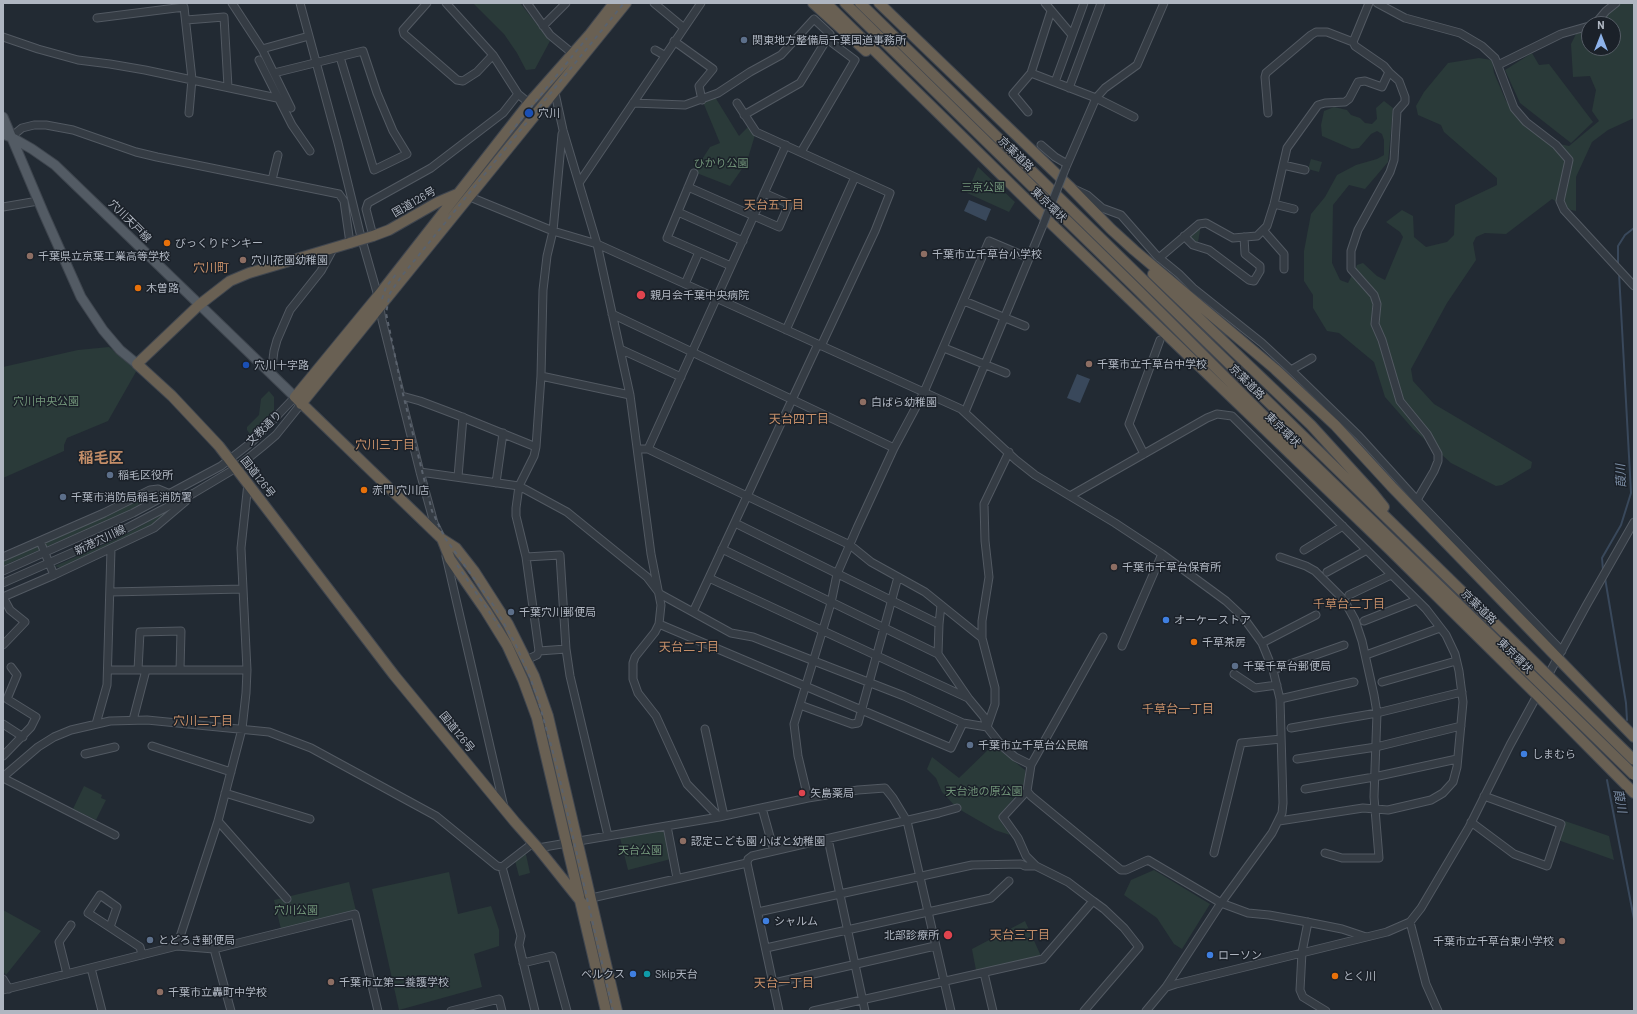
<!DOCTYPE html>
<meta charset="utf-8">
<style>
body{margin:0}
#map{position:relative;width:1637px;height:1014px;overflow:hidden;background:#222a33;font-family:Barlow,sans-serif}
canvas{display:block}
.frame{position:absolute;inset:0;border:4px solid #afb6c1;pointer-events:none}
.north{position:absolute;left:1581px;top:16px;width:40px;height:40px;box-sizing:border-box;background:#1b2129;border:1px solid #565d66;border-radius:50%;rotate:0deg;font-size:11px;font-weight:700;line-height:16px;text-align:center;color:#afb6c1}
.north::after{content:'';display:block;margin:auto;width:14px;height:18px;background:#8db2e9;clip-path:polygon(50% 0,100% 100%,50% 72%,0 100%)}
</style>
<div id="map">
<canvas width="1637" height="1014"></canvas>
<div class="frame"></div>
<div class="north">N</div>
</div>
<script>
const c = document.querySelector('canvas').getContext('2d');
c.lineJoin = 'round';
function paint(path, color) { c.fillStyle = color; c.fill(path, 'evenodd'); }
const toPath = rows => new Path2D(rows.map(r => 'M' + r).join(''));
function stroke(path, color, width, dash) { c.strokeStyle = color; c.lineWidth = width; c.lineCap = dash ? 'butt' : 'round'; c.setLineDash(dash || []); c.stroke(path); }
function label(font, color, halo, rows, align = 'center') {
  c.font = font + ' Barlow,"Noto Sans JP",sans-serif'; c.lineWidth = 3; c.setLineDash([]); c.textBaseline = 'middle'; c.strokeStyle = halo; c.fillStyle = color; for (const [text, x, y, turn = 0] of rows) {
    c.save(); c.translate(x, y); c.rotate((+turn || 0) * Math.PI / 180); c.textAlign = isNaN(turn) ? turn : align; if (halo) c.strokeText(text, 0, 0); c.fillText(text, 0, 0); c.restore();
  }
}
paint(toPath([
 [473,3,520,3,550,41,535,69,526,70,517,53,504,34],
 [1612,3,1634,3,1634,118,1608,130,1592,142,1576,177,1576,211,1571,210,1552,199,1506,234,1485,233,1476,237,1473,243,1476,260,1447,303,1411,369,1413,381,1434,404,1532,462,1531,468,1502,485,1496,486,1451,463,1413,429,1385,397,1374,362,1339,333,1327,331,1313,308,1313,295,1304,281,1304,251,1311,214,1325,197,1337,175,1356,165,1377,159,1384,155,1384,140,1382,134,1377,131,1371,134,1359,148,1352,149,1322,136,1321,125,1324,111,1334,107,1347,110,1351,115,1360,118,1365,123,1372,124,1377,119,1376,108,1384,101,1393,108,1388,162,1365,189,1349,185,1333,205,1332,263,1340,280,1348,283,1357,265,1363,263,1377,276,1385,280,1403,237,1400,232,1386,222,1402,210,1413,216,1414,237,1426,247,1447,242,1454,235,1455,205,1497,185,1497,178,1444,132,1441,125,1418,115,1416,106,1424,92,1448,63,1479,58,1492,60,1494,73,1506,101,1545,141,1569,146,1599,121,1592,111,1596,90,1590,76,1573,77,1571,44,1576,34,1589,30,1589,48,1613,48,1613,24,1600,24,1613,8],
 [1532,53,1539,65,1549,64,1593,122,1571,143,1520,103,1505,70],
 [715,97,739,136,749,126,755,135,748,158,740,162,744,166,730,186,694,172,710,147,720,143,703,102],
 [1311,159,1322,162,1319,172,1308,169],
 [978,167,1015,202,1009,212,967,193],
 [1201,225,1198,242,1192,240,1188,235],
 [109,347,137,370,108,421,67,438,64,445,64,451,3,478,3,367,78,350],
 [269,391,274,397,274,410,250,434,247,430,247,427,259,415,261,399],
 [153,492,157,492,158,494,124,513,3,566,3,560,95,521],
 [170,510,153,525,60,568,55,566,117,539],
 [993,745,1025,770,1025,786,999,815,999,819,1010,835,995,830,957,808,942,792,936,778,927,769,932,757,959,778],
 [84,786,102,795,101,798,106,800,96,820,73,809],
 [1565,821,1609,836,1614,860,1558,840],
 [665,829,671,859,628,870,620,838],
 [525,850,530,873,519,876,514,857],
 [1154,870,1210,904,1182,949,1174,944,1157,918,1124,895,1131,880],
 [449,872,458,914,491,906,499,930,499,946,474,954,482,987,399,1010,372,889],
 [349,882,356,911,281,929,274,900],
 [3,910,41,931,6,975,3,971],
 [1025,921,1041,956,1036,958,976,970,972,949]
]), '#2a3a39');
paint(toPath([
 [969,200,991,209,986,221,964,211],
 [1077,374,1090,379,1080,403,1067,398]
]), '#39485b');
stroke(toPath([
 [1618,265,1618,246,1625,235,1634,228],
 [1603,570,1602,558,1621,525,1631,493,1619,273],
 [1605,578,1626,703,1627,720],
 [1607,780,1634,919]
]), '#39485b', 2);
const minor = toPath([
 [232,3,262,49,291,108],
 [300,3,338,143,360,233,378,296,382,320,420,472,434,523,440,535],
 [427,3,403,30,404,34,457,80,463,81,477,72,493,55],
 [446,3,493,55,518,94,529,103],
 [527,3,550,35,572,53],
 [654,3,684,28],
 [1045,3,1072,35],
 [1377,3,1405,18,1460,33,1482,46,1495,58,1514,108,1526,122,1556,145,1569,160,1560,201,1564,210,1634,286],
 [97,18,184,7,192,79,189,113],
 [186,20,224,17,228,87],
 [1595,24,1606,11,1616,3],
 [543,26,566,3],
 [3,37,38,49,78,60,110,64,145,70,277,98],
 [674,41,713,69,699,86,702,100],
 [262,49,309,36],
 [655,50,664,55],
 [259,60,292,125,310,151],
 [1498,65,1561,34,1589,26],
 [1389,72,1399,81,1405,97,1405,102,1397,111,1394,160,1390,172,1358,230,1351,251,1351,269,1374,295,1377,304,1375,324,1382,340,1400,401,1427,434,1438,454,1438,461,1434,471,1417,500],
 [274,73,363,51,377,93,393,131,407,154,374,170,340,57],
 [1031,73,1096,98,1134,117],
 [1055,82,1084,3],
 [1069,88,1101,3],
 [555,93,563,130,597,244,630,395,651,554,661,605,659,624,655,632,635,657,633,663,633,679,638,693,656,716,687,784,719,817],
 [633,103,685,105,718,93,750,72,781,55,814,19,830,34,827,39],
 [737,103,756,132,890,193,875,231,821,346],
 [1028,112,1013,94,1031,73,1051,11],
 [1268,113,1265,77,1266,73,1311,35,1316,32,1327,32,1353,42],
 [744,115,800,83,827,39,855,60,801,152],
 [11,137,22,128,34,125,46,125,73,130,136,152,157,157,339,194,344,201,350,243],
 [1041,145,1055,157,1067,164],
 [1283,165,1305,170],
 [1066,167,1096,98,1105,88,1137,65,1164,3],
 [694,173,667,238,731,266],
 [272,180,278,155],
 [579,183,701,3],
 [688,187,779,227,789,204,764,193],
 [1074,189,1087,195,1102,208,1121,215,1157,256,1179,274,1193,288,1262,343,1291,370,1359,436,1417,500,1562,651],
 [470,197,553,231,597,244,961,409,1016,460,1035,475,1115,523,1162,554,1226,601,1243,617,1262,643,1273,670,1280,699,1283,803,1282,813,1272,833,1221,903,1166,987,1146,1011],
 [1274,204,1294,209],
 [3,207,38,201],
 [678,212,743,241],
 [1263,230,1284,254,1284,269],
 [373,236,366,209,368,203,431,168,503,113,518,94],
 [1184,236,1193,245,1209,250,1249,280,1254,281,1260,271,1260,266,1245,254,1244,237],
 [1159,258,1199,224,1206,223,1233,238,1257,236,1267,226,1274,204,1287,148,1318,105,1325,103,1345,102,1349,99,1358,82,1365,81,1382,87,1389,72,1384,66,1355,46,1353,42,1369,3],
 [685,284,699,252],
 [964,301,1025,326],
 [612,314,894,448],
 [786,330,855,177],
 [944,348,1006,373],
 [620,349,681,377],
 [1291,370,1312,358],
 [271,375,274,351,277,340,290,310,321,271,333,249],
 [541,376,630,395],
 [402,396,420,401,457,415,536,447],
 [965,412,1043,225],
 [638,449,648,449,850,545,871,562,925,592,982,638],
 [648,449,786,145],
 [1144,454,1129,424,1160,340],
 [420,472,519,486,567,512,647,577,660,594,731,633,753,637,814,661,904,696,963,723,987,727,1002,746,1015,757,1031,765],
 [458,477,463,417],
 [496,483,503,433],
 [1070,496,1207,418,1217,414,1232,416,1426,609,1446,635,1455,654,1459,671,1463,702,1457,767,1453,782,1443,793,1431,800,1388,810,1363,808,1279,821],
 [735,523,939,624],
 [40,541,54,575],
 [722,549,938,654,969,699,984,717,987,727],
 [1304,550,1343,526],
 [446,556,504,807],
 [3,557,104,513,150,490,158,489,170,494],
 [526,557,560,555,566,649,570,676,608,836],
 [1280,557,1306,566,1315,571,1344,600,1355,620,1362,641,1374,695,1377,713,1374,797,1379,858,1342,858,1325,853],
 [3,571,133,513,221,466,253,441,295,397],
 [1327,572,1367,550],
 [709,578,968,698],
 [3,583,119,532,194,493,236,468,262,447,276,435,301,404],
 [110,592,243,589],
 [1349,595,1391,575],
 [3,597,54,575,154,528,187,500],
 [3,597,10,610,25,622,3,645],
 [693,612,818,344],
 [1364,621,1417,600],
 [659,624,951,748,963,723],
 [1262,643,1316,615],
 [1122,646,1162,554],
 [539,651,566,649],
 [938,654,939,624,941,605],
 [1366,655,1440,628],
 [526,660,537,655,539,651,526,557,516,516,516,508,519,486,534,456,536,447,541,376,543,290,547,256,553,231,562,134],
 [108,670,247,670],
 [138,670,140,632,181,631,180,670],
 [1273,670,1344,645],
 [1234,674,1255,688,1277,685],
 [1382,682,1456,661],
 [1280,699,1354,682],
 [800,705,852,724,858,723,898,577],
 [133,720,146,670],
 [3,724,23,737],
 [96,724,107,685,111,549],
 [987,727,995,704,995,688,982,638,982,621,989,577,985,541,984,504,1009,452],
 [1291,728,1377,713,1462,692],
 [705,729,724,816],
 [152,746,231,772],
 [85,754,115,747],
 [3,756,31,727,36,717,7,699,17,675,11,667],
 [1297,759,1376,747,1461,726],
 [3,777,38,747,54,737,71,730,110,721,147,720,269,732,311,748,436,816,497,866,502,867],
 [3,778,115,835],
 [1305,789,1374,777,1457,759],
 [1027,791,1031,796,1121,870,1126,870,1148,860,1221,903,1248,913,1269,915,1302,921,1342,929,1366,937],
 [225,793,310,819],
 [808,798,798,756,794,724,831,603,837,574,857,528,894,448,924,392,989,241,1029,258],
 [762,808,774,851],
 [218,821,287,899],
 [1471,822,1514,854,1547,866,1561,824,1484,796],
 [667,826,677,878],
 [828,839,865,1011],
 [533,843,502,867,521,936,519,945,535,1011],
 [538,848,719,817,808,798,858,790,885,788,893,798,907,821,951,1011],
 [1214,853,1241,743,1281,739],
 [587,899,747,863],
 [758,912,972,865,1021,864,1025,866,1036,866],
 [1308,922,1302,952,1300,990,1303,997,1326,1011],
 [1410,922,1426,984,1438,1011],
 [110,927,117,907,100,895,88,913,140,947,142,955],
 [177,946,218,821,242,729,246,693,247,670,241,548,248,483],
 [766,948,991,898,1009,881],
 [214,949,231,1011],
 [523,963,552,956,567,1011],
 [91,968,102,1011],
 [984,973,993,1011],
 [67,974,59,942,71,925],
 [3,979,9,989],
 [774,983,935,946],
 [1167,987,1176,984,1387,932,1410,922,1421,908,1469,827,1510,745,1586,606,1634,522],
 [3,990,177,946,214,949,355,914,378,1011],
 [451,1011,499,999,502,1011],
 [779,1011,747,863,748,859,752,856,939,813,957,808],
 [813,1011,1043,959,1093,901,1068,882,1036,866,1026,856,1018,838,1003,817,1027,791,1031,765,1103,637],
 [1084,1011,1139,947,1124,928,1104,909,1093,901]
]);
const major = toPath([
 [3,117,44,214,81,297,103,330,120,350,137,364],
 [3,134,11,137,32,149,55,165,295,397]
]);
const highway = toPath([
 [614,3,590,34,529,103,378,296,295,397,442,539,456,548,474,571,508,624,534,676,548,716,617,1011],
 [813,3,866,51],
 [826,3,1036,209,1389,549,1537,695,1634,793],
 [845,3,1140,292,1274,426,1515,659],
 [860,3,1523,651],
 [879,3,1069,186,1111,229,1134,250,1275,369,1335,425,1392,487,1634,737],
 [373,236,389,230,438,202,457,194],
 [350,243,249,273,230,281,199,305,137,364,172,396,219,446,394,675,515,822,538,848,594,918],
 [1153,274,1311,425,1372,492,1384,507],
 [301,404,626,3],
 [442,539,450,559,486,611,507,645,523,680,537,718,606,1011]
]);
stroke(minor, '#525962', 9);
stroke(major, '#3e454e', 11);
stroke(highway, '#40464f', 12);
stroke(minor, '#353c44', 7);
stroke(major, '#535b64', 9);
stroke(highway, '#696053', 10);
stroke(toPath([
 [510,133,587,38],
 [382,299,386,287,397,273],
 [457,565,501,629],
 [613,1011,556,763,538,699,530,677,515,643,494,606,445,538,432,511,403,394,386,313,390,293,401,277,624,3]
]), '#5a626d', 2, [4, 4]);
const minorBridge = toPath([
 [1043,225,1066,167]
]);
const highwayBridge = toPath([
 [350,243,373,236],
 [1523,651,1634,760],
 [1515,659,1634,775]
]);
stroke(minorBridge, '#525962', 9, []);
stroke(highwayBridge, '#40464f', 12, []);
stroke(minorBridge, '#353c44', 7);
stroke(highwayBridge, '#696053', 10);
for (const [x, y, r, color] of [
 [744,40,4,"#5c6f8a"],
 [529,113,5,"#1a4fb4"],
 [167,243,4,"#e8710a"],
 [924,254,4,"#8d6e63"],
 [30,256,4,"#8d6e63"],
 [243,260,4,"#8d6e63"],
 [138,288,4,"#e8710a"],
 [641,295,5,"#e0444e"],
 [1089,364,4,"#8d6e63"],
 [246,365,4,"#1a4fb4"],
 [863,402,4,"#8d6e63"],
 [110,475,4,"#5c6f8a"],
 [364,490,4,"#e8710a"],
 [63,497,4,"#5c6f8a"],
 [1114,567,4,"#8d6e63"],
 [511,612,4,"#5c6f8a"],
 [1166,620,4,"#3f7fe0"],
 [1194,642,4,"#e8710a"],
 [1235,666,4,"#5c6f8a"],
 [970,745,4,"#5c6f8a"],
 [1524,754,4,"#3f7fe0"],
 [802,793,4,"#e0444e"],
 [683,841,4,"#8d6e63"],
 [766,921,4,"#3f7fe0"],
 [948,935,5,"#e0444e"],
 [150,940,4,"#5c6f8a"],
 [1562,941,4,"#8d6e63"],
 [1210,955,4,"#3f7fe0"],
 [633,974,4,"#3f7fe0"],
 [647,974,4,"#0f9aa8"],
 [1335,976,4,"#e8710a"],
 [331,982,4,"#8d6e63"],
 [160,992,4,"#8d6e63"]
]) { const dot = new Path2D(); dot.arc(x, y, r, 0, 2 * Math.PI); c.fillStyle = color; c.fill(dot); stroke(dot, '#1b2129', 1.5); }
label('11px', '#afb6c1', '#1b2129', [
 ["関東地方整備局千葉国道事務所",752,40],
 ["穴川",538,113],
 ["びっくりドンキー",175,243],
 ["千葉市立千草台小学校",932,254],
 ["千葉県立京葉工業高等学校",38,256],
 ["穴川花園幼稚園",251,260],
 ["木曽路",146,288],
 ["親月会千葉中央病院",650,295],
 ["千葉市立千草台中学校",1097,364],
 ["穴川十字路",254,365],
 ["白ばら幼稚園",871,402],
 ["稲毛区役所",118,475],
 ["赤門 穴川店",372,490],
 ["千葉市消防局稲毛消防署",71,497],
 ["千葉市千草台保育所",1122,567],
 ["千葉穴川郵便局",519,612],
 ["オーケーストア",1174,620],
 ["千草茶房",1202,642],
 ["千葉千草台郵便局",1243,666],
 ["千葉市立千草台公民館",978,745],
 ["しまむら",1532,754],
 ["矢島薬局",810,793],
 ["認定こども園 小ばと幼稚園",691,841],
 ["シャルム",774,921],
 ["北部診療所",939,935,"right"],
 ["とどろき郵便局",158,940],
 ["千葉市立千草台東小学校",1554,941,"right"],
 ["ローソン",1218,955],
 ["ベルクス",625,974,"right"],
 ["Skip天台",655,974],
 ["とく川",1343,976],
 ["千葉市立第二養護学校",339,982],
 ["千葉市立轟町中学校",168,992]
], 'left');
label('11px', '#afb6c1', '#1b2129', [
 ["京葉道路",1016,154,44],
 ["国道126号",414,202,-30],
 ["東京環状",1049,205,44],
 ["穴川天戸線",130,221,45],
 ["京葉道路",1247,382,45],
 ["文教通り",264,428,-44],
 ["東京環状",1283,430,44],
 ["国道126号",258,477,52],
 ["新港穴川線",100,540,-25],
 ["京葉道路",1479,607,44],
 ["東京環状",1515,656,45],
 ["国道126号",457,732,51]
]);
label('11px', '#719479', '#1b2129', [
 ["ひかり公園",721,163],
 ["三京公園",983,187],
 ["穴川中央公園",46,401],
 ["天台池の原公園",984,791],
 ["天台公園",640,850],
 ["穴川公園",296,910]
]);
label('12px', '#c48e68', '#1b2129', [
 ["天台五丁目",774,205],
 ["穴川町",211,268],
 ["天台四丁目",799,419],
 ["穴川三丁目",385,445],
 ["千草台二丁目",1349,604],
 ["天台二丁目",689,647],
 ["千草台一丁目",1178,709],
 ["穴川二丁目",203,721],
 ["天台三丁目",1020,935],
 ["天台一丁目",784,983]
]);
label('italic 12px', '#7c8ea6', '#1b2129', [
 ["葭川",1621,476,-93],
 ["葭川",1620,801,79]
]);
label('bold 15px', '#c48e68', '#1b2129', [
 ["稲毛区",101,458]
]);
</script>
